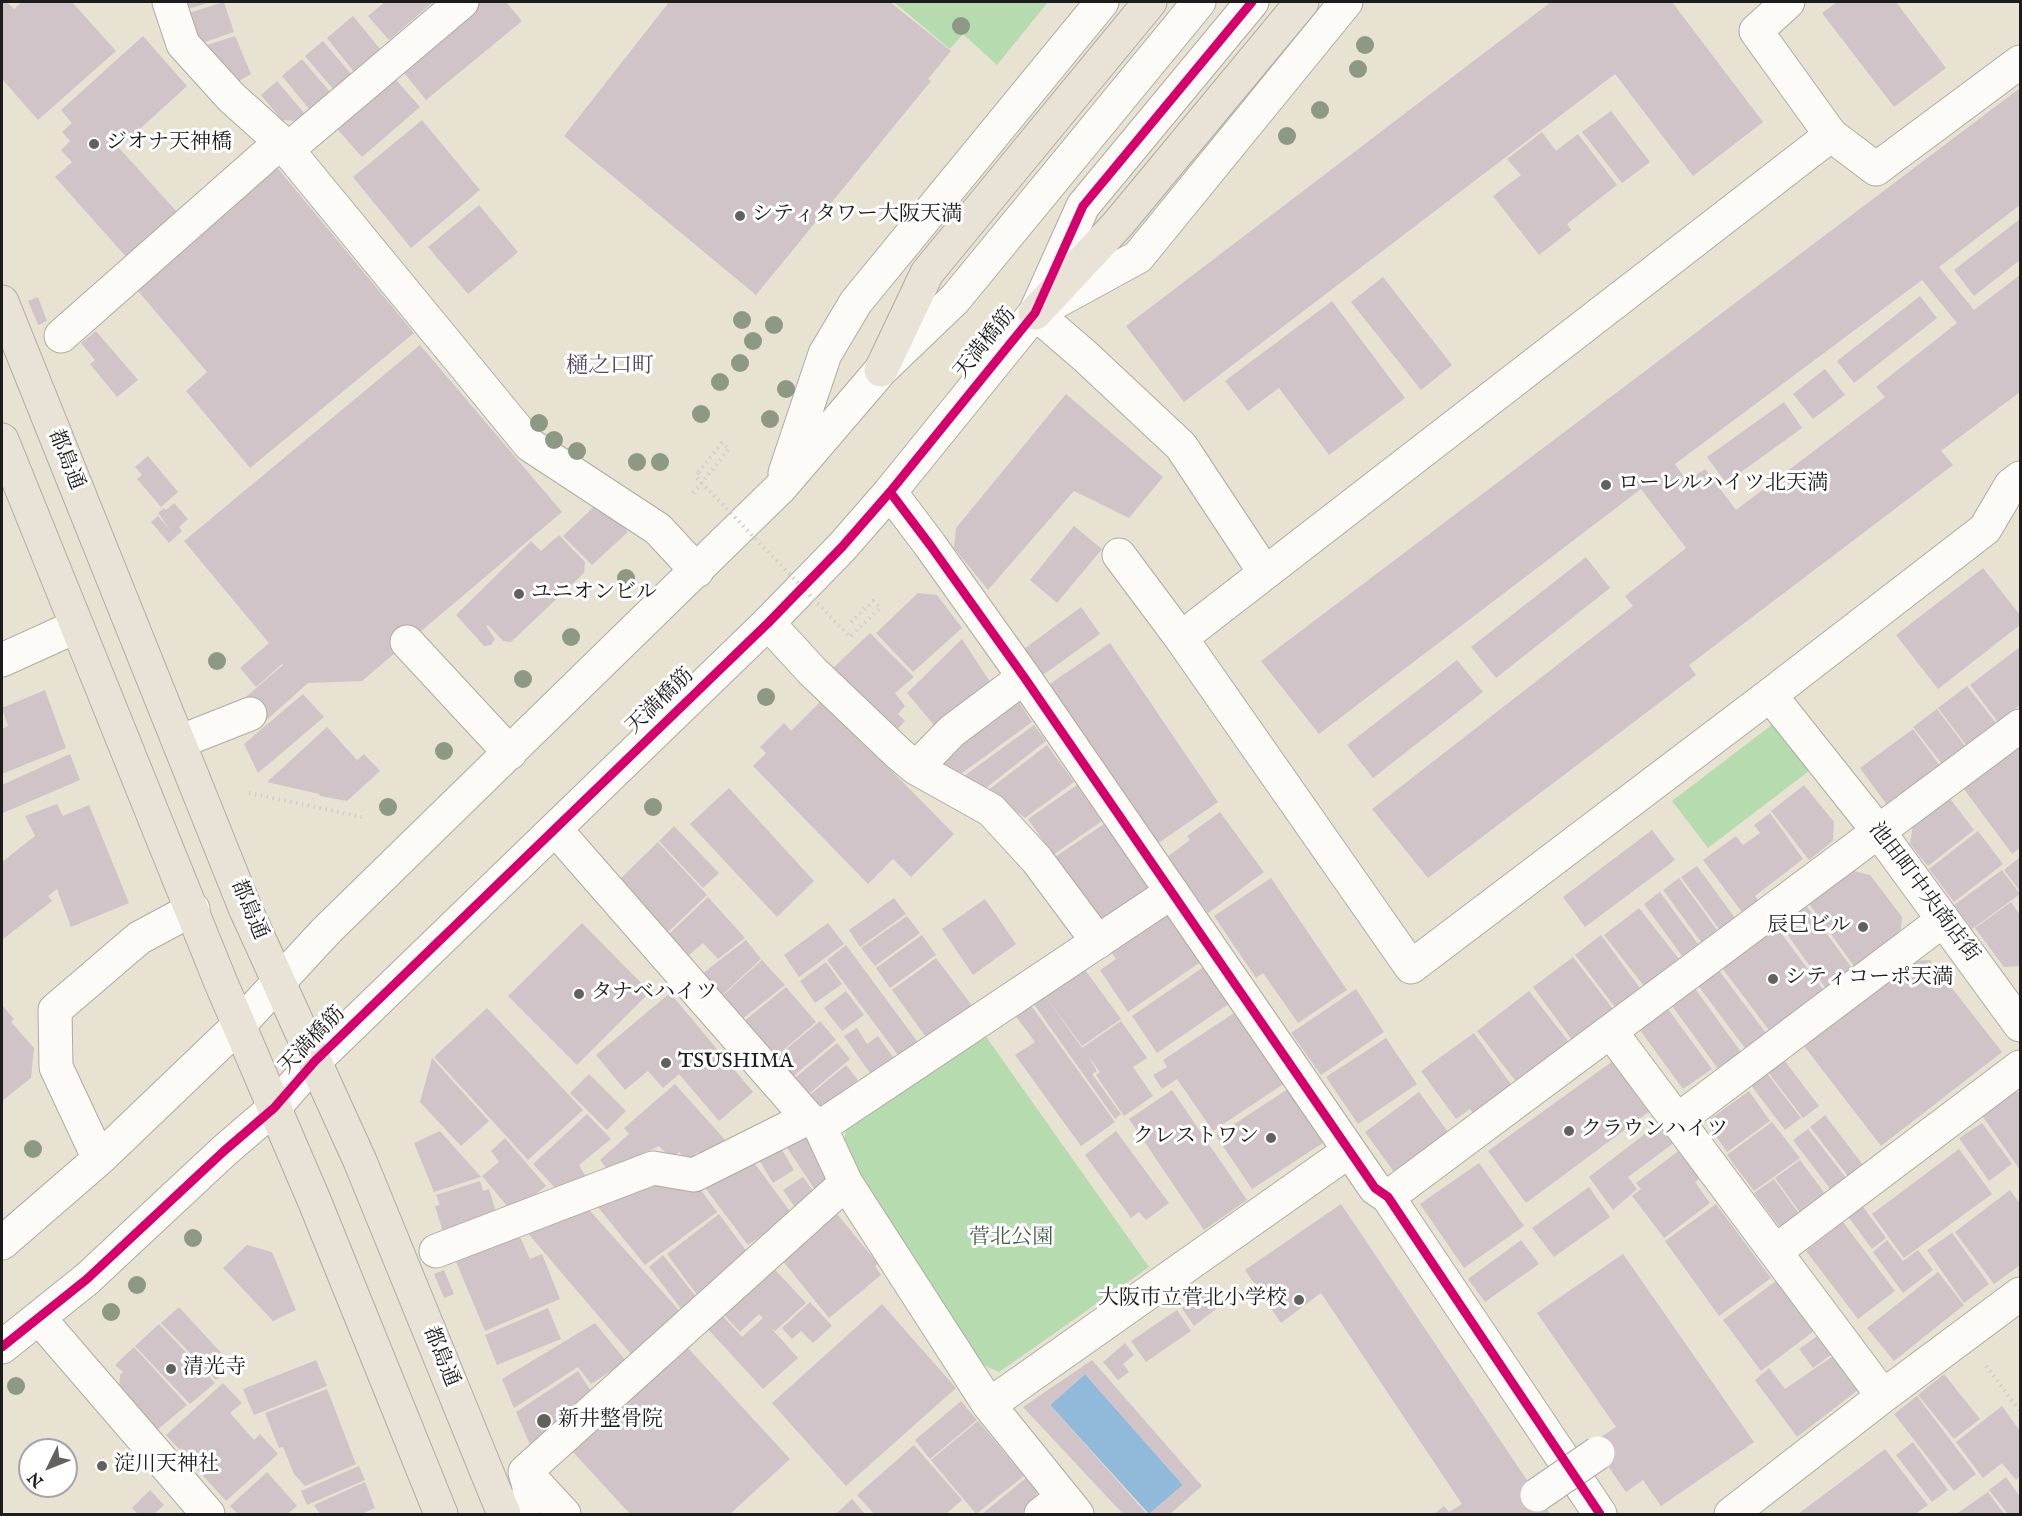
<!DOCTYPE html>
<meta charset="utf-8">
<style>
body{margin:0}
#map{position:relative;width:2022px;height:1516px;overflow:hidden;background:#e8e2d3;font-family:"IM FELL English",serif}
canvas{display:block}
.frame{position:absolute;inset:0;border:3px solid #1c1c1c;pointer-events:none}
.north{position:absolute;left:18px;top:1438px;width:60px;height:60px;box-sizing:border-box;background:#fff;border:2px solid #a4a4a4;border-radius:50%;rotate:227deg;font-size:16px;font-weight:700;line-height:24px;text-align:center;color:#1c1c1c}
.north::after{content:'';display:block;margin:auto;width:21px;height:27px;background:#63615c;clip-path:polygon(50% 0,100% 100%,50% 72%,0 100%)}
</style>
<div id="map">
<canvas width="2022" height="1516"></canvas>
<div class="frame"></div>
<div class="north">N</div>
</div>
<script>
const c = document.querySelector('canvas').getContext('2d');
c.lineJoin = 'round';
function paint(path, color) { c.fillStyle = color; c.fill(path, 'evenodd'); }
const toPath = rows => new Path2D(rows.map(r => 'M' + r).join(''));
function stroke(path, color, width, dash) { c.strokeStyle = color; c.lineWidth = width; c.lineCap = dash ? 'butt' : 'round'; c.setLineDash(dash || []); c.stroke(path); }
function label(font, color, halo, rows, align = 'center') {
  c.font = font + ' "IM FELL English","Noto Serif JP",serif'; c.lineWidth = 6; c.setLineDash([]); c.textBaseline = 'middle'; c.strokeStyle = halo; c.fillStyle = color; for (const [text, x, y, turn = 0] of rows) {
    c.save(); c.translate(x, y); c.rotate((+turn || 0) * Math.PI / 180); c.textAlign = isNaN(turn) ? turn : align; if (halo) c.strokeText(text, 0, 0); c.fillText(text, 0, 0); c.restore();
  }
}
paint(toPath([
 [894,2,1048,2,997,65,963,34,950,49],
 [1773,724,1809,771,1708,848,1672,801],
 [982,1031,1149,1267,999,1372,977,1362,842,1152,847,1123]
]), '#b5dbaf');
paint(toPath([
 [1085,1374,1183,1485,1149,1514,1050,1405]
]), '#91b9da');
paint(toPath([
 [4,2,7,2,14,9,22,2,72,2,116,51,38,120,2,79,2,3],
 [178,2,211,2,181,11],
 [224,2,234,32,196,45,182,15],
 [385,2,433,2,389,40,368,16],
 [474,2,506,2,522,21,426,100,397,64],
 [669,2,890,2,951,51,928,79,931,81,756,295,564,136],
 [1551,2,1672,2,1763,122,1693,176,1615,74,1184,402,1126,326],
 [1837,2,1896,2,1946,68,1894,107,1822,13],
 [353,16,385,55,358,77,327,38],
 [143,36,187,86,119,148,179,214,128,259,55,177,72,162,61,150,70,141,62,132,72,123,61,110],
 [235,36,251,74,234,84,211,57,207,45],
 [323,41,357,81,339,96,305,56],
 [302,59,335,98,314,115,282,76],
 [388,71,420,107,362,157,330,121],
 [277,81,305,114,296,121,282,120,261,95],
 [2020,88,2020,205,1939,267,1974,310,2020,275,2020,392,1941,451,1953,465,1689,665,1696,675,1428,878,1372,809,1633,606,1625,596,1686,548,1641,489,1319,734,1261,661],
 [1922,280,1957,323,1876,387,1885,397,1736,510,1705,469,1687,481,1675,464],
 [1611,111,1650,162,1622,183,1582,132],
 [422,120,480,190,411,248,353,177],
 [1542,132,1556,151,1578,134,1617,185,1567,224,1571,230,1539,255,1493,196,1521,175,1507,159],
 [275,165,414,333,250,468,186,391,207,372,132,284],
 [479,205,518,252,468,294,428,247],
 [2020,219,2020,260,1974,296,1954,270],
 [1383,277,1452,365,1421,390,1351,302],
 [1920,296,1937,318,1854,383,1837,361],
 [38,297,47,321,38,325,28,301],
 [1332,301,1405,398,1329,455,1279,388,1248,411,1225,381],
 [96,331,138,380,117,397,90,364,95,360,81,343],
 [420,345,562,512,362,681,308,683,260,726,240,702,283,665,282,664,256,687,240,668,269,643,184,541],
 [1825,369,1845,395,1813,419,1793,394],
 [1066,394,1163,477,1129,518,1074,491,988,590,954,548,956,528],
 [1784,402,1802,428,1726,483,1707,457],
 [148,456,178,492,161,507,137,479,142,475,135,467],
 [600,501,628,532,592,565,563,536],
 [174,503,188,519,179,527,182,531,169,543,151,522,158,516,171,531,158,513,164,508,166,510],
 [1074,526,1102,549,1057,603,1030,580],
 [559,535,585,562,584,573,511,642,503,641,488,625,486,626,495,639,491,645,484,646,456,615,531,541,541,551],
 [1586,557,1610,588,1496,678,1471,647],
 [1983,568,2020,615,2020,625,1938,689,1896,635],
 [918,593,937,595,962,628,913,672,876,633],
 [1081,607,1100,634,1043,675,1024,649],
 [870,633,914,677,895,693,905,706,898,714,905,721,896,731,833,668],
 [962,639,994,688,938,730,907,693],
 [1110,643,1218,802,1157,844,1048,685],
 [2020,647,2020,705,1998,722,1970,685],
 [1457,660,1483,692,1373,778,1347,745],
 [1967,686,1996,723,1966,745,1938,708],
 [45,690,66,748,2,774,2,729,8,726,2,708],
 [303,694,324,717,258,773,244,744],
 [1016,697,1032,722,958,776,930,761],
 [822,700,954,834,911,877,893,859,868,884,753,766,766,753,760,747,784,723,791,731],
 [1937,709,1965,746,1942,764,1913,727],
 [1034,725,1046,741,982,791,960,779],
 [327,727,357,760,351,766,364,754,380,771,347,801,320,796,319,794,267,782],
 [1913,729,1940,766,1887,805,1860,768],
 [2020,741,2020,848,2012,854,1961,785],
 [1047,745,1074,782,1025,818,987,791],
 [70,754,80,780,3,813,2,785],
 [1077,785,1102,821,1053,855,1028,819],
 [1804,785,1834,822,1833,841,1809,860,1771,811],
 [729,788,814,881,777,917,690,824],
 [1948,796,1974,830,1928,866,1910,844,1913,824],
 [57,804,63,816,89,805,129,903,71,927,57,889,48,896,52,901,2,940,2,862,35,836,25,816],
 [1220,812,1264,872,1208,913,1167,857,1190,840,1187,836],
 [1770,813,1803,859,1755,896,1758,900,1742,912,1703,860,1736,836,1743,845,1760,833,1754,825],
 [1104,824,1151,892,1103,925,1055,857],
 [674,826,719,873,703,888,659,841],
 [1652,830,1675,860,1585,927,1563,897],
 [1978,831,2003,864,1954,902,1929,869],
 [658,842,707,895,667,933,618,881],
 [2020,857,2020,891,2004,870],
 [1697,866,1735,918,1719,929,1681,877],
 [1850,870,1870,875,1902,917,1900,937,1856,969,1807,901],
 [2002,870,2020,894,1972,929,1954,905],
 [1271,878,1347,990,1298,1023,1263,973,1256,978,1214,916],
 [1679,878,1717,930,1701,942,1663,890],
 [1660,892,1698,944,1682,956,1644,904],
 [708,897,745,938,718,959,703,943,687,957,668,935],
 [894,898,906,914,860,947,849,930],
 [985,899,1016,944,973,975,942,929],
 [2011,902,2020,915,2020,966,2004,967,1975,928],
 [1805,904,1854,971,1827,990,1779,923],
 [1639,908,1679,959,1644,986,1604,935],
 [1167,910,1202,961,1128,1012,1100,970,1116,959,1109,949],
 [907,916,920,933,875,966,861,948],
 [582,923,650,992,577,1065,508,996],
 [828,923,844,944,799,977,784,955],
 [1775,925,1825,992,1771,1033,1720,965],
 [922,935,936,955,890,988,876,968],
 [1601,935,1640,988,1615,1007,1575,955],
 [746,940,761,959,721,996,702,974],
 [846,945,920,1045,901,1059,827,960],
 [1573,957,1613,1009,1572,1040,1533,987],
 [936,958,973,1007,928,1040,892,990],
 [762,960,785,985,741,1020,721,997],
 [1930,960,2002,1052,1881,1146,1804,1046,1909,961],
 [826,962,842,984,815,1003,800,981],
 [1205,966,1230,1003,1157,1053,1132,1016],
 [1083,967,1121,1019,1082,1046,1046,997,1082,1048,1121,1021,1147,1058,1133,1067,1153,1096,1124,1116,1096,1075,1100,1072,1087,1055,1097,1071,1092,1074,1121,1114,1115,1119,1033,1003],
 [1718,969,1768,1036,1747,1051,1697,984],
 [1693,986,1744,1056,1721,1073,1670,1003],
 [786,987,816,1022,773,1059,743,1022],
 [1356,989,1384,1032,1321,1075,1291,1033],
 [846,991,864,1015,842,1031,824,1008],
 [1529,991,1569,1042,1517,1083,1477,1031],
 [670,993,753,1092,719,1121,679,1074,663,1088,648,1071,625,1090,596,1055],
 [1030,1004,1115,1122,1081,1146,1015,1055,1035,1042,1015,1015],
 [2,1005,14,1019,11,1022,34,1048,31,1078,2,1101],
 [487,1008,583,1110,528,1160,434,1057],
 [1668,1009,1712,1069,1683,1089,1640,1030],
 [1237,1011,1285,1083,1213,1131,1177,1079,1162,1089,1153,1075,1167,1067,1163,1060],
 [820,1021,836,1040,789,1080,772,1061],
 [857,1028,867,1044,878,1036,895,1060,872,1076,844,1036],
 [1474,1033,1513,1087,1474,1115,1470,1109,1456,1119,1421,1071],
 [1386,1038,1417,1084,1358,1124,1326,1077],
 [837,1043,850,1059,804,1098,790,1082],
 [432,1058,489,1121,461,1146,420,1102],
 [1784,1060,1819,1106,1803,1118,1768,1072],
 [1613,1061,1650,1111,1526,1203,1488,1151],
 [846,1065,858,1080,817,1114,805,1099],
 [1766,1072,1801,1118,1785,1130,1750,1084],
 [589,1074,626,1111,607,1130,570,1093],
 [675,1084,727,1142,702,1157,698,1152,687,1161,679,1152,675,1156,668,1155,659,1146,608,1170,600,1160,629,1134,624,1128],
 [1291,1087,1326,1141,1252,1189,1216,1136],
 [1172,1090,1247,1200,1204,1230,1129,1119],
 [1749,1091,1770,1121,1727,1152,1706,1122],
 [2013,1091,2020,1092,2020,1170,1981,1114],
 [1419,1092,1448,1132,1394,1172,1365,1132],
 [587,1114,611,1139,579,1165,589,1182,558,1191,533,1164],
 [1825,1115,1863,1165,1848,1176,1810,1127],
 [1663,1120,1678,1140,1628,1177,1637,1189,1613,1210,1589,1177],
 [1772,1122,1800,1158,1754,1191,1727,1155],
 [1982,1123,2012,1164,1989,1181,1959,1138],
 [804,1126,836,1176,815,1190,782,1140],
 [1808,1129,1846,1178,1831,1190,1793,1140],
 [440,1131,481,1177,434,1192,414,1143],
 [1116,1131,1169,1203,1146,1220,1139,1212,1131,1218,1085,1155],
 [505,1138,546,1186,513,1213,482,1176,499,1162,491,1151],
 [776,1140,794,1170,773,1183,755,1153],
 [1681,1149,1702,1177,1695,1182,1710,1203,1664,1238,1632,1196,1641,1189,1636,1183],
 [1959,1149,1992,1194,1904,1258,1872,1214],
 [752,1160,792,1214,748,1245,703,1185],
 [1800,1160,1826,1195,1801,1214,1775,1178],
 [1479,1163,1524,1226,1464,1268,1420,1204],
 [666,1176,698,1186,717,1212,645,1265,593,1201],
 [803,1177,816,1195,796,1209,783,1190],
 [1774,1179,1800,1215,1781,1229,1754,1193],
 [480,1181,483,1191,489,1189,497,1215,443,1232,435,1206,440,1205,436,1195],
 [1589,1187,1610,1217,1554,1257,1532,1228],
 [2010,1190,2020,1204,2020,1265,1994,1284,1955,1232],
 [583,1203,685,1317,636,1360,520,1224],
 [1341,1204,1537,1495,1550,1514,1434,1514,1444,1506,1449,1512,1462,1504,1321,1293,1281,1323,1245,1270],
 [1716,1204,1771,1278,1719,1316,1665,1241],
 [1861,1204,1886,1238,1872,1249,1847,1215],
 [833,1209,878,1264,875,1266,881,1275,829,1318,778,1255],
 [719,1214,751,1257,698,1296,667,1254],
 [1843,1222,1895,1291,1858,1319,1806,1251],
 [1952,1233,1989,1284,1964,1303,1927,1250],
 [519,1235,530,1259,542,1254,560,1299,485,1331,452,1252],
 [1521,1240,1539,1264,1485,1302,1468,1279],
 [1887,1240,1903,1261,1918,1250,1933,1270,1903,1293,1873,1252],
 [247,1245,272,1252,296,1310,273,1321,223,1268],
 [1623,1254,1754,1442,1661,1506,1643,1480,1626,1492,1592,1443,1616,1427,1537,1313],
 [663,1255,697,1298,682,1310,649,1267],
 [768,1262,806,1303,775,1331,770,1327,798,1358,763,1389,706,1327,721,1314,742,1337,763,1318,759,1314,740,1332,718,1308],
 [444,1270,454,1294,444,1298,434,1274],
 [1938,1272,1964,1305,1894,1361,1867,1328],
 [1780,1278,1818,1328,1761,1371,1723,1320],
 [1203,1291,1216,1309,1194,1326,1181,1307],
 [810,1302,832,1326,813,1343,801,1331,792,1339,782,1328],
 [882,1304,956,1388,846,1486,772,1403],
 [179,1307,224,1356,226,1372,216,1380,161,1323],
 [548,1308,561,1339,497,1365,485,1335],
 [1177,1310,1191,1331,1146,1362,1131,1341],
 [595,1323,626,1361,591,1384,578,1367,514,1408,502,1379],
 [159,1324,215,1383,190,1404,135,1346],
 [1823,1332,1836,1351,1813,1368,1799,1349],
 [1125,1343,1134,1355,1123,1364,1129,1372,1118,1380,1103,1362],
 [134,1347,187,1405,157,1430,119,1389,120,1375,123,1372,115,1365],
 [687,1347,790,1459,730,1514,630,1514,573,1452],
 [1836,1354,1862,1387,1797,1437,1755,1380,1769,1368,1785,1389],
 [316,1360,327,1386,254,1415,243,1389],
 [1092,1360,1202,1486,1170,1514,1149,1514,1183,1485,1085,1374,1050,1405,1147,1514,1123,1514,1023,1407],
 [578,1371,593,1394,531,1447,516,1412],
 [1944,1374,1980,1419,1954,1439,1918,1395],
 [223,1383,242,1403,230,1413,254,1440,260,1434,278,1454,226,1501,166,1435],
 [327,1389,356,1464,305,1486,294,1474,283,1447,279,1448,265,1413],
 [1917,1396,1976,1474,1954,1491,1894,1414],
 [961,1401,977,1420,930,1459,915,1440],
 [2002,1406,2020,1431,2020,1476,2016,1480,2002,1463,1983,1478,1956,1442],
 [978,1421,1024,1476,976,1514,931,1460],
 [1913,1442,1948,1490,1932,1502,1896,1455],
 [914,1445,962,1500,946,1514,874,1514,857,1495],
 [1885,1449,1928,1505,1915,1514,1798,1514],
 [359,1466,365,1480,307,1505,301,1491],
 [267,1472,297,1506,287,1514,238,1514,230,1506],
 [2006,1477,2020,1497,2020,1514,2008,1514,1989,1490],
 [1026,1478,1037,1490,1036,1502,1021,1514,982,1514],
 [365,1482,375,1508,362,1514,320,1514,314,1505],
 [150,1490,164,1505,154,1514,138,1514,132,1508],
 [1988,1492,2004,1514,1956,1514],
 [852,1499,865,1514,836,1514]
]), '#d0c4c9');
const minor = toPath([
 [169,2,183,44,231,97,281,142,530,445,658,529,697,571],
 [1788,2,1756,31,1831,135,1876,169,2020,62],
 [287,150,462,2],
 [1041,310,1138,257,1346,2],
 [1035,313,1085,356,1181,446,1265,573],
 [61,336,281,142],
 [785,473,825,354,856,302,1102,2],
 [890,492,930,545,1024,677,1375,1188,1388,1197,1600,1514],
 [1119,555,1181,638,1411,967,1770,695,1985,529,2011,485,2020,478],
 [768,623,812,671,898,753,916,768,991,810,1037,860,1098,942],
 [1181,638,1831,135],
 [407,642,510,753],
 [2,660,77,626],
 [1770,695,1879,832,2020,1025],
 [179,742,250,714],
 [916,768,952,731,1024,677],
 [556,830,808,1118,820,1127,846,1183,989,1405,1077,1514],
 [1611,1032,1883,1396],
 [1678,1120,1942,921],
 [820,1127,1172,892],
 [99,1159,56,1067,55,1010,139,938,193,909],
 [1388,1197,2020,726],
 [2,1243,99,1159,239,1025,326,931,780,488,881,370,955,299,1199,2],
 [436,1251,653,1168,694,1175,808,1118],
 [1776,1251,2020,1067],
 [39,1318,208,1514],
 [2,1347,87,1279,224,1151,274,1108,315,1061,768,623,842,547,890,492,1035,313,1083,206,1252,2],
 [989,1405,1349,1151],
 [525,1472,846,1183],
 [525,1472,564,1514],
 [522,1514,530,1490,525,1472],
 [1041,1514,1063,1497],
 [1731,1514,1883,1396,2020,1294]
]);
const major = toPath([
 [2,302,246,910,360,1161,504,1514],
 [2,440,221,983,314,1200,441,1514]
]);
const highway = toPath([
 [1035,313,1118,224,1302,2],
 [881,370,927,273,1150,2]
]);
stroke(minor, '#afaba2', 35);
stroke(major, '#afaba2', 35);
stroke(highway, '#afaba2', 35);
stroke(toPath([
 [693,493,729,449,722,443,698,473],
 [851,622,873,601,880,608,853,634],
 [249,793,362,817],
 [1986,1366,2020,1411]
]), '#d0cecb', 4, [1.5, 4.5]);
stroke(minor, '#fcfbf8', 33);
stroke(major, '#e9e2d6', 33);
stroke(highway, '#e9e2d6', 33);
const minorBridge = toPath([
 [1537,1495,1598,1453]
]);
stroke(minorBridge, '#afaba2', 35, []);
stroke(toPath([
 [698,473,696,477,850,637,853,634]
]), '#d0cecb', 4, [1.5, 4.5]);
stroke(minorBridge, '#fcfbf8', 33);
stroke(toPath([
 [890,492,930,545,1024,677,1375,1188,1388,1197,1600,1514],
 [2,1347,87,1279,224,1151,274,1108,315,1061,768,623,842,547,890,492,1035,313,1083,206,1252,2]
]), '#d6006c', 9);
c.fillStyle = '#8d9985';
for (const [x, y] of [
 [961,26],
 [1365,45],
 [1358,69],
 [1320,110],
 [1287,136],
 [742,320],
 [774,325],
 [753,341],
 [740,363],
 [720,382],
 [786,389],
 [701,414],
 [770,419],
 [539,423],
 [554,440],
 [577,451],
 [637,462],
 [660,462],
 [626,578],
 [571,637],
 [217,661],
 [523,679],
 [766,697],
 [444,751],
 [388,807],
 [653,807],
 [33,1149],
 [193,1238],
 [137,1285],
 [111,1312],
 [16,1386]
]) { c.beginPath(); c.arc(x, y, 9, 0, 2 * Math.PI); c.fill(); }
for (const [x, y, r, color] of [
 [94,144,6,"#63615c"],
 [740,216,6,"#63615c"],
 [1606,485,6,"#63615c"],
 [519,594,6,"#63615c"],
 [1863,927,6,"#63615c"],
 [1773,979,6,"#63615c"],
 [579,994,6,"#63615c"],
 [666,1063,6,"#63615c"],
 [1569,1131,6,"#63615c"],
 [1271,1138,6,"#63615c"],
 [1299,1300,6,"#63615c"],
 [171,1369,6,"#63615c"],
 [544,1421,8,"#63615c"],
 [102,1466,6,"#63615c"]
]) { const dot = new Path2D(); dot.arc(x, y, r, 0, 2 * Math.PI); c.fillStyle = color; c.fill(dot); stroke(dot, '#fff', 2); }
label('21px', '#1c1c1c', '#fff', [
 ["ジオナ天神橋",106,144],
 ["シティタワー大阪天満",752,216],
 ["ローレルハイツ北天満",1618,485],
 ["ユニオンビル",531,594],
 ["辰巳ビル",1851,927,"right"],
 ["シティコーポ天満",1785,979],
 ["タナベハイツ",591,994],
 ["TSUSHIMA",678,1063],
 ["クラウンハイツ",1581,1131],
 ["クレストワン",1259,1138,"right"],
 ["大阪市立菅北小学校",1287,1300,"right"],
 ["清光寺",183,1369],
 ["新井整骨院",558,1421],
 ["淀川天神社",114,1466]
], 'left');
label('21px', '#1c1c1c', '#fff', [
 ["天満橋筋",986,344,-51],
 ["都島通",65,460,68],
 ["天満橋筋",661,702,-44],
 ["池田町中央商店街",1923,893,53],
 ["都島通",248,910,67],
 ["天満橋筋",313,1041,-46],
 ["都島通",440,1357,68]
]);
label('21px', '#435d45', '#fff', [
 ["菅北公園",1011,1239]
]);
label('22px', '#58475c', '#fff', [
 ["樋之口町",610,367]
]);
</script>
